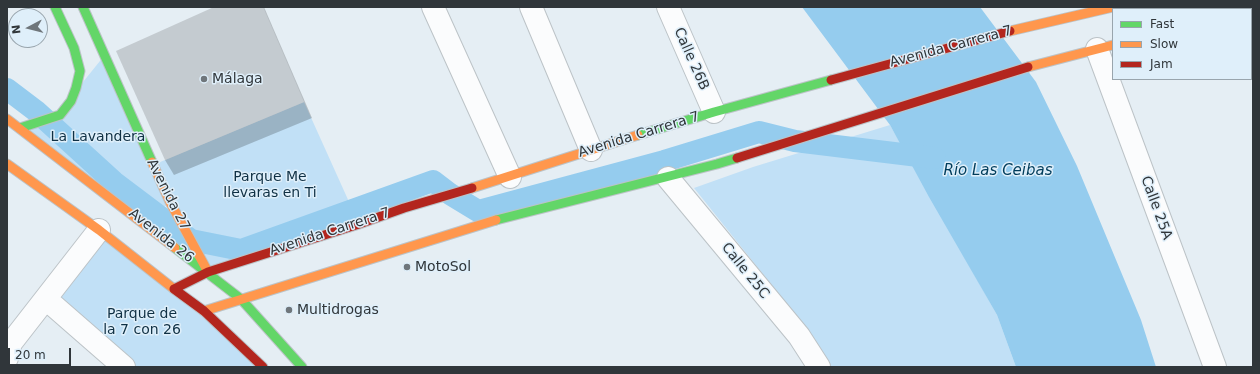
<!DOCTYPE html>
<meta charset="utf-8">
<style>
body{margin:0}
#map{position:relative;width:1260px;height:374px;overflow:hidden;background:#e5eef4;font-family:"DejaVu Sans",sans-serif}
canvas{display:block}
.frame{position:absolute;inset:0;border:8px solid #30363a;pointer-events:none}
.legend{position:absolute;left:1112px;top:8px;width:140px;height:72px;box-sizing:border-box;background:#dfeffa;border:1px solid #99a5ad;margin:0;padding:5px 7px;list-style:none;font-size:12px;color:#30363a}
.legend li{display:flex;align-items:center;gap:8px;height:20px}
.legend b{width:20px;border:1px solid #99a5ad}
.north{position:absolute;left:8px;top:8px;width:40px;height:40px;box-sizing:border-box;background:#dfeffa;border:1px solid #99a5ad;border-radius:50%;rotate:263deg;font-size:11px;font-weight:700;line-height:16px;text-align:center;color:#30363a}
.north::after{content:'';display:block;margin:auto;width:14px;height:18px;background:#6f767b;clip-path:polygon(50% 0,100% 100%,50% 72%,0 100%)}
.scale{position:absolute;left:8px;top:348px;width:63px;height:18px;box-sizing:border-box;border:2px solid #30363a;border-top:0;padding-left:5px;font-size:12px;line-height:14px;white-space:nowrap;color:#30363a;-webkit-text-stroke:3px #dfeffa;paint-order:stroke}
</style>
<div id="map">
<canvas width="1260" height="374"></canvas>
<div class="frame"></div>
<ul class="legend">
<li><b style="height:5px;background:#63d668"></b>Fast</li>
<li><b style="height:5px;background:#ff974d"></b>Slow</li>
<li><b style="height:5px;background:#b3261e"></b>Jam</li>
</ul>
<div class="north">N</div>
<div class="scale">20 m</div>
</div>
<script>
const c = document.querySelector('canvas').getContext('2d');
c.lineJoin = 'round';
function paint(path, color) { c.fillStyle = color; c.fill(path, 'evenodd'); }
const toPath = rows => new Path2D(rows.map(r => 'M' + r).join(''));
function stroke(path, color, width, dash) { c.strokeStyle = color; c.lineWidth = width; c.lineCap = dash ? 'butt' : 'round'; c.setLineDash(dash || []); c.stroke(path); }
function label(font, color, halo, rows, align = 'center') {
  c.font = font + ' "DejaVu Sans",sans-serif'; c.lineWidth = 3; c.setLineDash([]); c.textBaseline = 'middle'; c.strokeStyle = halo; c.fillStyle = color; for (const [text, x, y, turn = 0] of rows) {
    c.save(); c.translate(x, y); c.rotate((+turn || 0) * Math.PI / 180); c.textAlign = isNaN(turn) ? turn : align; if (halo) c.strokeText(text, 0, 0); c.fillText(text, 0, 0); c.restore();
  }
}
paint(toPath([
 [104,56,153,165,304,102,359,224,208,272,170,202,145,223,20,128,59,119,83,82],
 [890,125,997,315,1016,367,831,367,811,334,694,188,753,167],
 [99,230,263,367,124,367,46,299]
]), '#c1e0f6');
paint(toPath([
 [802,7,980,7,1036,82,1077,166,1141,320,1156,367,1016,367,997,315,929,197,890,125]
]), '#95ccee');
paint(toPath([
 [217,7,264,7,312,118,174,175,165,160]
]), '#0003');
stroke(toPath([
 [7,89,36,111,114,182,191,240,241,250,433,181,450,194,478,211,664,161,759,132,795,141,935,158]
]), '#95ccee', 22);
paint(toPath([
 [214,7,263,7,304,102,165,160,116,51]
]), '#c4cbd0');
const street = toPath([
 [433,7,510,177],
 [531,7,591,150],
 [668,7,714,112],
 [1251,26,1253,31],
 [1097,49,1215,367],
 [668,178,799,336,819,367],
 [46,299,124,367],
 [7,358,11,343,99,230]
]);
const fast = toPath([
 [83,7,152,162],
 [20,128,60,115,71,101,76,88,80,71,74,48,55,7],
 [638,135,714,112,831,80],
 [496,220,717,164,737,158],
 [175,248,241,299,302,367]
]);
const slow = toPath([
 [1233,9,1240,7],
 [1010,31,1113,7],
 [1028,67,1113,45],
 [7,119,175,248],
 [152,162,170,202,208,272],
 [7,164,99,230,174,289],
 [472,188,638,135],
 [204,311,496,220]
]);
const jam = toPath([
 [831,80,1010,31],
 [737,158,1028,67],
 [174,289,208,272,359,224,404,208,472,188],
 [174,289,204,311,263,367]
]);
stroke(street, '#bcc3c7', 24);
stroke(fast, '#bcc3c7', 11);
stroke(slow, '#bcc3c7', 11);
stroke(jam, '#bcc3c7', 11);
stroke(street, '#fbfcfd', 22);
stroke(fast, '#63d668', 9);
stroke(slow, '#ff974d', 9);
stroke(jam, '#b3261e', 9);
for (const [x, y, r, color] of [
 [204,79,4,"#6f767b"],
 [407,267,4,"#6f767b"],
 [289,310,4,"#6f767b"]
]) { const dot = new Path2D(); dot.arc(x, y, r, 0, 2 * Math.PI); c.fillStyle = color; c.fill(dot); stroke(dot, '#dfeffa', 1.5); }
label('14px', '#30363a', '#dfeffa', [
 ["Avenida Carrera 7",951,47,-15],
 ["Calle 26B",691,59,66],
 ["Avenida Carrera 7",639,135,-17],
 ["Avenida 27",168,195,63],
 ["Calle 25A",1156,208,70],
 ["Avenida Carrera 7",330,232,-18],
 ["Avenida 26",161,236,38],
 ["Calle 25C",745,271,51]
]);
label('14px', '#30363a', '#dfeffa', [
 ["Málaga",212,79],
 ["MotoSol",415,267],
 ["Multidrogas",297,310]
], 'left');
label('14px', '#0f3044', '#dfeffa', [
 ["La Lavandera",98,137],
 ["Parque Me",270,177],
 ["llevaras en Ti",270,193],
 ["Parque de",142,314],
 ["la 7 con 26",142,330]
]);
label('italic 15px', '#003d5c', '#dfeffa', [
 ["Río Las Ceibas",998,171]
]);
</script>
